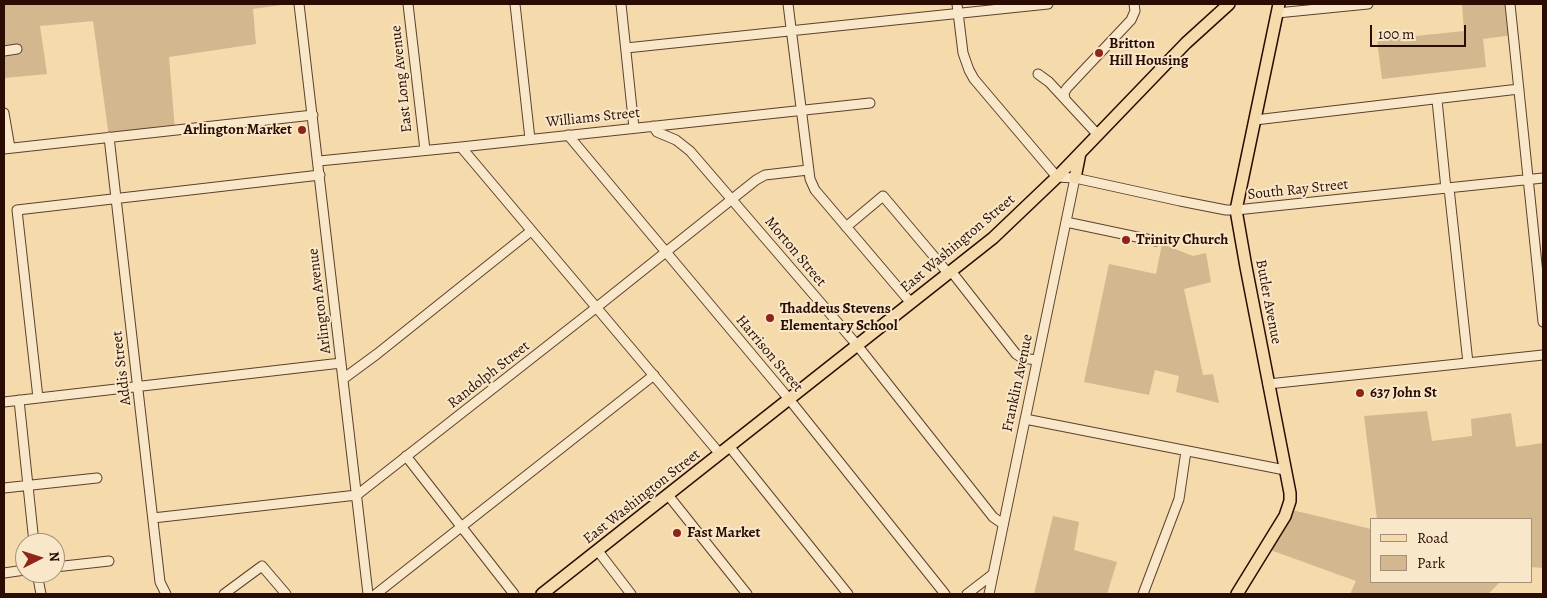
<!DOCTYPE html>
<style>
body{margin:0}
#map{position:relative;width:1547px;height:598px;overflow:hidden;background:#f5daac;font-family:Alegreya,serif}
canvas{display:block}
.frame{position:absolute;inset:0;border:5px solid #2a0c03;pointer-events:none}
.legend{position:absolute;left:1370px;top:518px;width:162px;height:65px;box-sizing:border-box;background:#f8e7c9;border:1px solid #a68f7a;margin:0;padding:6px 9px;list-style:none;font-size:15px;color:#2a0c03}
.legend li{display:flex;align-items:center;gap:10px;height:25px}
.legend b{width:25px;border:1px solid #a68f7a}
.north{position:absolute;left:15px;top:533px;width:50px;height:50px;box-sizing:border-box;background:#f8e7c9;border:1px solid #a68f7a;border-radius:50%;rotate:85deg;font-size:14px;font-weight:700;line-height:20px;text-align:center;color:#2a0c03}
.north::after{content:'';display:block;margin:auto;width:18px;height:22px;background:#8f2418;clip-path:polygon(50% 0,100% 100%,50% 72%,0 100%)}
.scale{position:absolute;left:1370px;top:25px;width:96px;height:22px;box-sizing:border-box;border:2px solid #2a0c03;border-top:0;padding-left:6px;font-size:15px;line-height:18px;white-space:nowrap;color:#2a0c03;-webkit-text-stroke:4px #f8e7c9;paint-order:stroke}
</style>
<div id="map">
<canvas width="1547" height="598"></canvas>
<div class="frame"></div>
<ul class="legend">
<li><b style="height:6px;background:#f5daac"></b>Road</li>
<li><b style="height:14px;background:#d2b78f"></b>Park</li>
</ul>
<div class="north">N</div>
<div class="scale">100 m</div>
</div>
<script>
const c = document.querySelector('canvas').getContext('2d');
c.lineJoin = 'round';
function paint(path, color) { c.fillStyle = color; c.fill(path, 'evenodd'); }
const toPath = rows => new Path2D(rows.map(r => 'M' + r).join(''));
function stroke(path, color, width, dash) { c.strokeStyle = color; c.lineWidth = width; c.lineCap = dash ? 'butt' : 'round'; c.setLineDash(dash || []); c.stroke(path); }
function label(font, color, halo, rows, align = 'center') {
  c.font = font + ' Alegreya,serif'; c.lineWidth = 4; c.setLineDash([]); c.textBaseline = 'middle'; c.strokeStyle = halo; c.fillStyle = color; for (const [text, x, y, turn = 0] of rows) {
    c.save(); c.translate(x, y); c.rotate((+turn || 0) * Math.PI / 180); c.textAlign = isNaN(turn) ? turn : align; if (halo) c.strokeText(text, 0, 0); c.fillText(text, 0, 0); c.restore();
  }
}
paint(toPath([
 [4,4,288,4,253,9,256,44,169,57,175,130,109,137,93,21,40,26,47,74,4,78],
 [1462,4,1510,4,1513,35,1483,39,1486,67,1382,79,1377,40,1464,31],
 [1162,244,1193,256,1206,253,1211,282,1184,289,1203,375,1213,374,1219,403,1176,392,1179,376,1155,370,1149,395,1084,382,1109,264,1156,274],
 [1427,411,1432,441,1472,436,1471,419,1511,413,1516,447,1543,443,1543,568,1531,567,1531,519,1377,519,1364,416],
 [1288,509,1371,529,1371,582,1500,582,1488,594,1350,594,1356,581,1265,548],
 [1053,516,1079,522,1074,550,1117,562,1107,594,1034,594]
]), '#d2b78f');
const minor = toPath([
 [299,4,368,594],
 [408,4,425,150],
 [515,4,530,139],
 [621,4,634,128],
 [788,4,810,179,815,190,911,303],
 [957,4,963,53,969,70,974,79,1057,177,1075,178,1180,201,1226,210,1236,210,1543,178],
 [1510,4,1543,322],
 [1277,13,1368,4],
 [626,48,1048,4],
 [4,51,17,49],
 [1038,74,1049,82,1098,135],
 [1065,99,1064,93,1067,88,1131,20,1135,11,1134,4],
 [1437,100,1446,189],
 [4,113,10,148],
 [1255,120,1519,89],
 [653,126,657,132,676,140,690,151,857,345,993,517,1003,524],
 [568,135,789,399,945,594],
 [109,137,160,582,166,594],
 [461,147,720,454],
 [4,149,313,115],
 [319,161,461,147,870,103],
 [1449,188,1468,363],
 [1066,222,1156,241],
 [846,227,883,196,948,273],
 [951,271,1016,354,1022,358,1037,360],
 [343,379,377,354,531,231],
 [1268,384,1543,355],
 [38,398,17,210,320,175],
 [19,400,34,543],
 [4,402,341,363],
 [1025,419,1285,470],
 [729,446,848,594],
 [406,456,514,594],
 [4,488,97,478],
 [668,495,747,594],
 [153,518,357,495,597,307,756,180,765,175,808,170],
 [598,551,631,594],
 [55,567,109,561],
 [4,573,25,570],
 [37,573,41,594],
 [224,594,262,566,286,594],
 [376,594,654,375],
 [967,594,993,574],
 [989,594,1075,178],
 [1143,594,1179,499,1186,451]
]);
const major = toPath([
 [1075,178,1080,153],
 [542,594,993,238,1057,177,1186,43,1229,4],
 [1237,594,1285,516,1290,501,1290,493,1246,267,1236,210,1279,4]
]);
stroke(minor, '#5d402d', 11);
stroke(major, '#2a0c03', 14);
stroke(minor, '#f8e7c9', 9);
stroke(major, '#f5daac', 11);
for (const [x, y, r, color] of [
 [1099,53,5,"#8f2418"],
 [302,130,5,"#8f2418"],
 [1126,240,5,"#8f2418"],
 [770,318,5,"#8f2418"],
 [1360,393,5,"#8f2418"],
 [677,533,5,"#8f2418"]
]) { const dot = new Path2D(); dot.arc(x, y, r, 0, 2 * Math.PI); c.fillStyle = color; c.fill(dot); stroke(dot, '#f8e7c9', 2); }
label('bold 15px', '#2a0c03', '#f8e7c9', [
 ["Britton",1109,44],
 ["Hill Housing",1109,61],
 ["Arlington Market",292,130,"right"],
 ["Trinity Church",1136,240],
 ["Thaddeus Stevens",780,309],
 ["Elementary School",780,326],
 ["637 John St",1370,393],
 ["Fast Market",687,533]
], 'left');
label('15px', '#2a0c03', '#f8e7c9', [
 ["East Long Avenue",402,79,-96],
 ["Williams Street",593,118,-6],
 ["South Ray Street",1298,190,-6],
 ["East Washington Street",958,244,-40],
 ["Morton Street",795,252,50],
 ["Arlington Avenue",320,301,-97],
 ["Butler Avenue",1268,302,79],
 ["Harrison Street",769,354,50],
 ["Addis Street",122,368,-97],
 ["Randolph Street",489,375,-38],
 ["Franklin Avenue",1018,383,-78],
 ["East Washington Street",642,497,-38]
]);
</script>
